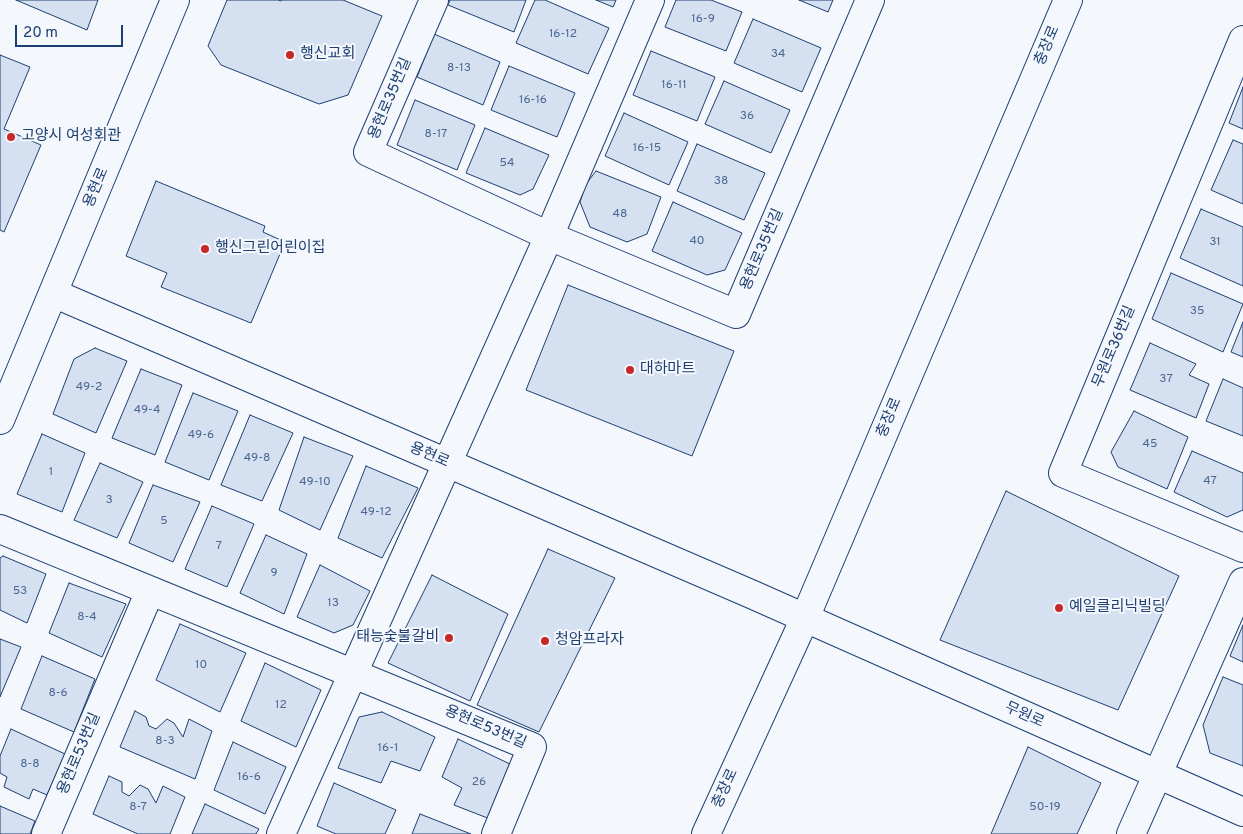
<!DOCTYPE html>
<meta charset="utf-8">
<style>
body{margin:0}
#map{position:relative;width:1243px;height:834px;overflow:hidden;background:#f4f7fb;font-family:Overpass,sans-serif}
canvas{display:block}
.scale{position:absolute;left:15px;top:25px;width:108px;height:22px;box-sizing:border-box;border:2px solid #1d3f73;border-top:0;padding-left:6px;font-size:15px;line-height:18px;white-space:nowrap;color:#1d3f73;-webkit-text-stroke:4px #f4f7fb;paint-order:stroke}
</style>
<div id="map">
<canvas width="1243" height="834"></canvas>
<div class="scale">20 m</div>
</div>
<script>
const c = document.querySelector('canvas').getContext('2d');
c.lineJoin = 'round';
function paint(path, color) { c.fillStyle = color; c.fill(path, 'evenodd'); }
const toPath = rows => new Path2D(rows.map(r => 'M' + r).join(''));
function stroke(path, color, width, dash) { c.strokeStyle = color; c.lineWidth = width; c.lineCap = dash ? 'butt' : 'round'; c.setLineDash(dash || []); c.stroke(path); }
function label(font, color, halo, rows, align = 'center') {
  c.font = font + ' Overpass,"Noto Sans KR",sans-serif'; c.lineWidth = 4; c.setLineDash([]); c.textBaseline = 'middle'; c.strokeStyle = halo; c.fillStyle = color; for (const [text, x, y, turn = 0] of rows) {
    c.save(); c.translate(x, y); c.rotate((+turn || 0) * Math.PI / 180); c.textAlign = isNaN(turn) ? turn : align; if (halo) c.strokeText(text, 0, 0); c.fillText(text, 0, 0); c.restore();
  }
}
const building = toPath([
 [16,0,98,0,87,30,16,0],
 [227,0,278,0,281,1,282,0,343,0,382,16,348,95,319,104,221,65,208,46,227,0],
 [450,0,526,0,514,32,448,5,450,0],
 [535,0,545,0,609,28,588,74,516,43,535,0],
 [596,0,616,0,613,7,596,0],
 [676,0,711,0,742,12,726,51,665,27,676,0],
 [799,0,833,0,828,12,799,0],
 [753,19,821,48,802,92,734,63,753,19],
 [434,34,500,62,483,105,417,77,434,34],
 [651,51,715,77,697,121,633,95,651,51],
 [0,55,30,67,4,129,41,145,4,232,0,230,0,55],
 [509,66,575,93,557,137,491,110,509,66],
 [724,81,790,110,771,153,705,124,724,81],
 [1243,87,1243,129,1229,123,1243,87],
 [415,100,475,125,457,170,397,145,415,100],
 [624,113,688,142,669,185,605,156,624,113],
 [485,128,549,155,533,189,520,195,466,173,485,128],
 [1233,140,1243,144,1243,204,1211,190,1233,140],
 [697,144,765,173,744,220,677,191,697,144],
 [596,171,661,197,647,234,627,242,590,227,580,202,586,184,596,171],
 [156,181,265,226,263,232,285,242,251,323,161,287,167,273,126,256,156,181],
 [673,202,742,233,725,270,707,275,652,251,673,202],
 [1201,209,1243,227,1243,286,1180,258,1201,209],
 [1171,273,1243,304,1223,352,1152,319,1171,273],
 [568,285,734,351,692,456,526,390,568,285],
 [1243,322,1243,357,1231,352,1243,322],
 [1150,343,1196,364,1189,375,1209,384,1196,418,1130,390,1150,343],
 [95,348,127,361,96,433,53,414,74,359,95,348],
 [141,369,182,385,155,455,112,438,141,369],
 [1223,379,1243,388,1243,436,1206,421,1223,379],
 [193,393,238,411,209,480,165,462,193,393],
 [1134,411,1188,437,1167,489,1118,467,1111,452,1134,411],
 [250,415,293,433,262,501,221,485,250,415],
 [42,434,85,453,62,512,17,494,42,434],
 [304,437,353,456,320,530,279,510,304,437],
 [1192,451,1243,473,1243,510,1227,517,1174,492,1192,451],
 [100,463,143,482,117,538,74,520,100,463],
 [366,466,418,488,382,558,338,538,366,466],
 [153,485,200,502,173,562,129,543,153,485],
 [1006,491,1179,576,1118,710,940,640,1006,491],
 [212,506,254,524,227,587,185,569,212,506],
 [266,535,307,554,284,614,240,593,266,535],
 [548,549,615,578,539,732,477,705,548,549],
 [3,556,46,574,27,623,0,610,0,558,3,556],
 [320,565,370,591,353,625,334,633,297,617,320,565],
 [432,575,508,614,470,701,388,663,432,575],
 [69,583,126,604,102,657,49,633,69,583],
 [180,624,246,653,220,712,156,680,180,624],
 [1243,625,1243,662,1230,656,1243,625],
 [0,639,21,647,0,697,0,639],
 [42,656,95,679,74,732,21,709,42,656],
 [265,663,321,690,296,747,241,721,265,663],
 [1223,677,1243,685,1243,766,1210,753,1203,725,1223,677],
 [135,711,146,717,149,726,156,729,167,719,174,723,183,737,189,719,212,731,195,779,120,747,135,711],
 [382,712,435,737,420,771,391,761,381,783,338,768,359,717,382,712],
 [11,729,65,754,47,795,33,789,29,799,4,787,7,777,0,773,0,756,11,729],
 [458,739,514,766,490,819,454,805,462,788,442,777,458,739],
 [233,742,286,767,265,814,214,790,233,742],
 [1028,747,1101,783,1077,834,991,834,1028,747],
 [109,776,122,782,122,792,129,796,140,785,148,789,156,803,163,786,185,797,170,834,138,834,93,814,109,776],
 [334,783,396,810,385,834,336,834,317,826,334,783],
 [205,804,259,829,256,834,192,834,205,804],
 [0,806,35,821,30,834,0,834,0,806],
 [420,814,471,834,412,834,420,814]
]);
paint(building, '#d5e0f0');
stroke(building, '#1d3f73', 1);
const minor = toPath([
 [434,0,368,152,549,236,736,314,870,0],
 [1243,40,1063,473,1243,548],
 [53,293,751,594,1243,812],
 [0,420,175,0],
 [0,529,532,747,496,834],
 [46,834,150,591],
 [281,834,549,236,650,0],
 [1131,834,1243,582]
]);
const major = toPath([
 [706,834,805,618,1068,0]
]);
stroke(minor, '#1d3f73', 30);
stroke(major, '#1d3f73', 30);
stroke(minor, '#f4f7fb', 28);
stroke(major, '#f4f7fb', 28);
for (const [x, y, r, color] of [
 [290,55,5,"#c62828"],
 [11,137,5,"#c62828"],
 [205,249,5,"#c62828"],
 [630,370,5,"#c62828"],
 [1059,608,5,"#c62828"],
 [449,638,5,"#c62828"],
 [545,641,5,"#c62828"]
]) { const dot = new Path2D(); dot.arc(x, y, r, 0, 2 * Math.PI); c.fillStyle = color; c.fill(dot); stroke(dot, '#f4f7fb', 2); }
label('12px', '#4b6792', null, [
 ["16-9",703,20],
 ["16-12",563,35],
 ["34",778,55],
 ["8-13",459,69],
 ["16-11",674,86],
 ["16-16",533,101],
 ["36",747,117],
 ["8-17",436,135],
 ["16-15",647,149],
 ["54",507,164],
 ["38",721,182],
 ["48",620,215],
 ["40",697,242],
 ["31",1215,243],
 ["35",1197,312],
 ["37",1166,380],
 ["49-2",89,388],
 ["49-4",147,411],
 ["49-6",201,436],
 ["45",1150,445],
 ["49-8",257,459],
 ["1",51,473],
 ["47",1210,482],
 ["49-10",315,483],
 ["3",109,501],
 ["49-12",376,513],
 ["5",164,522],
 ["7",219,547],
 ["9",274,574],
 ["53",20,592],
 ["13",333,604],
 ["8-4",87,618],
 ["10",201,666],
 ["8-6",58,694],
 ["12",281,706],
 ["8-3",165,742],
 ["16-1",388,749],
 ["8-8",30,765],
 ["16-6",249,778],
 ["26",479,783],
 ["8-7",138,808],
 ["50-19",1045,808]
]);
label('15px', '#1d3f73', '#f4f7fb', [
 ["충장로",1048,46,-67],
 ["용현로35번길",391,99,-67],
 ["용현로",97,188,-67],
 ["용현로35번길",763,250,-67],
 ["무원로36번길",1115,347,-67],
 ["충장로",890,418,-67],
 ["용현로",429,456,23],
 ["무원로",1024,716,24],
 ["용현로53번길",485,728,23],
 ["용현로53번길",80,754,-67],
 ["충장로",726,789,-65]
]);
label('15px', '#1d3f73', '#f4f7fb', [
 ["행신교회",300,55],
 ["고양시 여성회관",21,137],
 ["행신그린어린이집",215,249],
 ["대하마트",640,370],
 ["예일클리닉빌딩",1069,608],
 ["태능숯불갈비",439,638,"right"],
 ["청암프라자",555,641]
], 'left');
</script>
